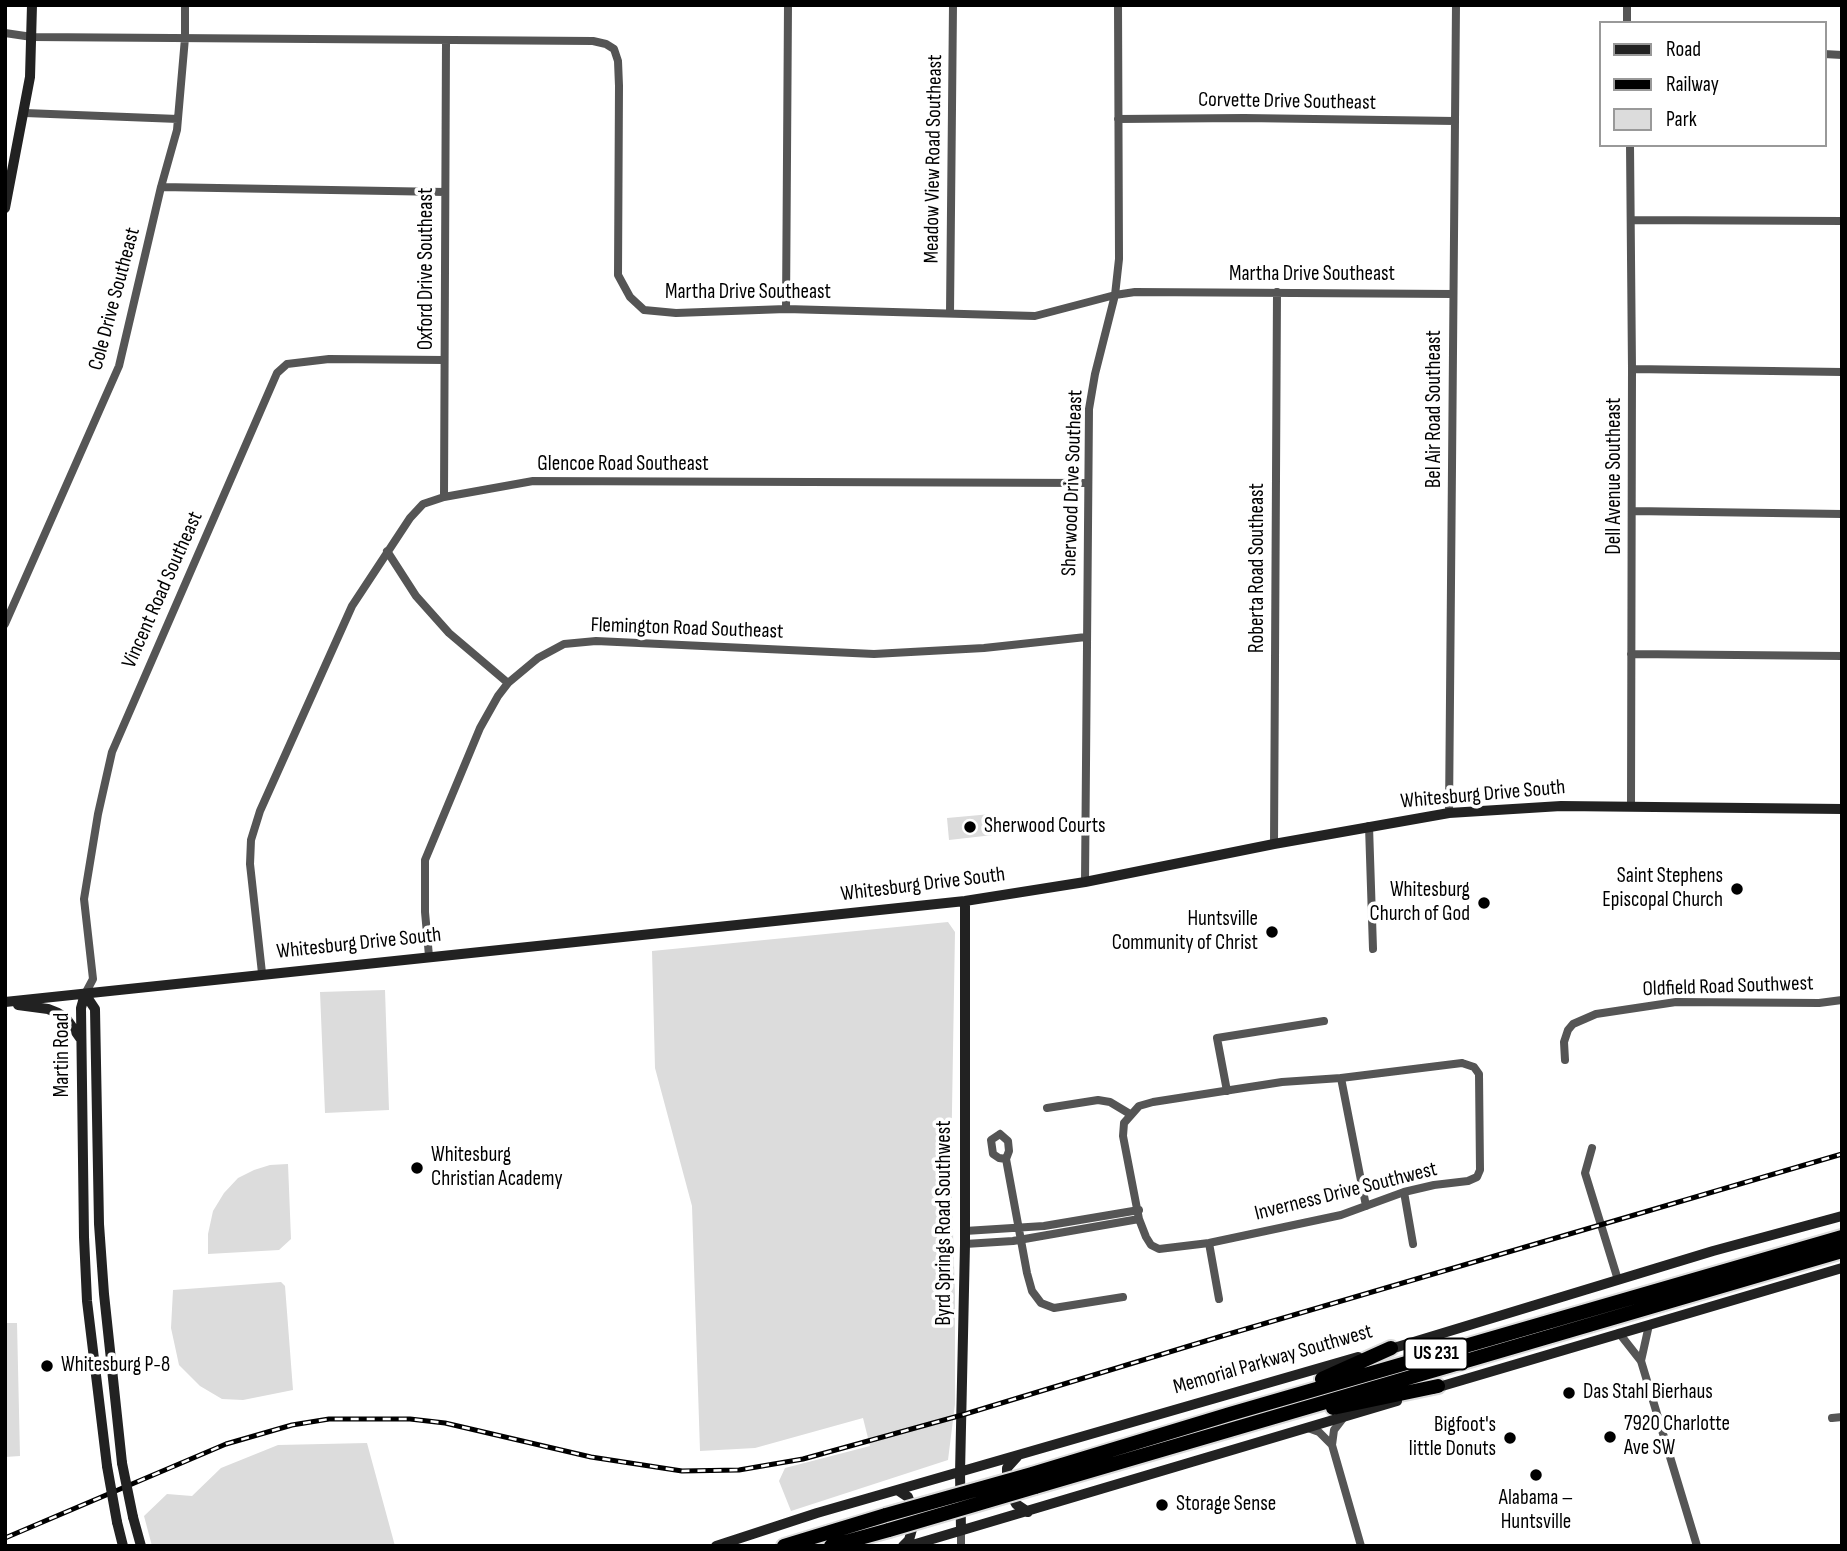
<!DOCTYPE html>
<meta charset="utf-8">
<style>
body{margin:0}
#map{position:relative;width:1847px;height:1551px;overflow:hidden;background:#fff;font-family:"Sofia Sans Condensed",sans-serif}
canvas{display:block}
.frame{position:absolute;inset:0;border:7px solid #000;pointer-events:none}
.legend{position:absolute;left:1599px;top:21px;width:228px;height:126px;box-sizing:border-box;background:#fff;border:2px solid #999;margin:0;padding:9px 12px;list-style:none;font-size:21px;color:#000}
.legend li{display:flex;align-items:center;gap:14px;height:35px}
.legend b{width:35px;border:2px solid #999}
</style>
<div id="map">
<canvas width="1847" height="1551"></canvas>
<div class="frame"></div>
<ul class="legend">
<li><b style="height:9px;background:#222"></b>Road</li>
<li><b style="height:9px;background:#000"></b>Railway</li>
<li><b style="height:19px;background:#dcdcdc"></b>Park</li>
</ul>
</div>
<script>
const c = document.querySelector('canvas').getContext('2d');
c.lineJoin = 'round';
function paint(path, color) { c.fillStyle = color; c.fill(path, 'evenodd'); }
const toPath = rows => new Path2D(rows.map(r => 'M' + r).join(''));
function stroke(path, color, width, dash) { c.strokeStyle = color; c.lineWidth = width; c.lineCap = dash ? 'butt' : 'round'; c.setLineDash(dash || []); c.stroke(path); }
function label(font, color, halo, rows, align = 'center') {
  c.font = font + ' "Sofia Sans Condensed",sans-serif'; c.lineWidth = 7; c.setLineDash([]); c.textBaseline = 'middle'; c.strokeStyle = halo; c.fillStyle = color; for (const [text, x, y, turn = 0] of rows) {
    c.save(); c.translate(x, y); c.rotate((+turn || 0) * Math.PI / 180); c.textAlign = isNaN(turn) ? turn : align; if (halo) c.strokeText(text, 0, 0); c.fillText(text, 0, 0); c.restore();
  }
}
paint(toPath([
 [991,814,993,835,949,840,947,818],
 [948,922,955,932,951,1169,955,1296,955,1404,948,1460,791,1511,779,1481,785,1468,870,1446,863,1418,755,1448,700,1451,692,1206,655,1068,652,951],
 [385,990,389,1110,325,1113,320,992],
 [288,1164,291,1239,279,1250,208,1254,208,1234,213,1211,224,1193,238,1178,254,1170,270,1165],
 [281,1282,285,1286,293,1390,243,1400,222,1399,200,1386,179,1365,171,1328,173,1290],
 [5,1323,17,1323,20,1456,5,1457],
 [367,1443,395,1546,152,1546,144,1516,167,1494,192,1496,221,1468,278,1445]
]), '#dcdcdc');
const highway = toPath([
 [1322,1379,1391,1348],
 [1333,1408,1438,1386],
 [1032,1474,1230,1414,1842,1237],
 [1035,1487,1842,1251],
 [784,1546,886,1515],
 [831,1546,889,1530]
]);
stroke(highway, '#dbdbdb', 18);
stroke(toPath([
 [1627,5,1627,23],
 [5,33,32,37,593,41,606,44,614,49,618,61,619,86,618,275,630,297,644,310,676,313,786,309,1035,316,1115,295,1135,292,1453,294],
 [1824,54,1842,55],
 [25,113,178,119],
 [1118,119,1244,118,1455,121],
 [1630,145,1632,369,1631,807],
 [161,187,445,192],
 [1632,220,1842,221],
 [786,309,788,5],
 [950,313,953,5],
 [1632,369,1842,372],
 [444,497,446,41],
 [1632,511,1842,514],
 [387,551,416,596,449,633,508,683],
 [5,624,119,366,161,187,177,130,185,38,185,5],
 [1631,654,1842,656],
 [1449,813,1456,5],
 [1369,826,1373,949],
 [1274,844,1277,292],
 [1085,882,1089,409,1095,374,1115,295,1119,259,1118,5],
 [429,956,425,912,425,860,480,728,498,696,508,683,538,658,564,644,596,641,874,654,984,648,1086,637],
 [262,973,250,864,251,840,260,811,352,606,410,518,423,504,444,497,533,481,1087,483],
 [85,994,93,979,84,899,98,814,112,752,277,373,287,364,329,359,444,360],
 [1565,1060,1564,1042,1568,1030,1573,1024,1596,1014,1676,1002,1819,1003,1842,1000],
 [1462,1063,1474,1067,1479,1074,1480,1170,1477,1177,1468,1181,1434,1185,1404,1192,1341,1215,1209,1243,1159,1249,1151,1245,1146,1237,1139,1219,1123,1136,1124,1123,1139,1106,1153,1102,1282,1082,1341,1078,1462,1063],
 [1341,1078,1366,1206],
 [1227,1091,1217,1038,1324,1021],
 [1047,1108,1098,1100,1110,1102,1130,1114],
 [1000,1134,1008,1141,1009,1151,1006,1159,999,1158,993,1154,991,1140,1000,1134],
 [1592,1148,1585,1173,1618,1280],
 [1006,1159,1027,1273,1032,1291,1041,1303,1054,1308,1123,1297],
 [1404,1192,1413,1244],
 [965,1231,1044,1226,1139,1210],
 [1209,1243,1219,1299],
 [965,1244,1013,1241,1139,1219],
 [1619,1333,1641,1361,1697,1546],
 [1641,1361,1649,1325],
 [1832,1418,1842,1417],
 [1308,1428,1319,1432,1332,1445,1361,1546],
 [1332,1445,1334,1430,1344,1417],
 [961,1546,961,1530]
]), '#555', 8);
stroke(toPath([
 [5,208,30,77,32,5],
 [85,994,81,1008,84,1237,87,1301,107,1466],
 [85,994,95,1009,99,1224,104,1294,122,1463],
 [5,1002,965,901,1085,882,1274,844,1449,813,1561,806,1842,809],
 [18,1005,48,1009,58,1013,66,1018,80,1038],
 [1384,1351,1713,1251,1842,1216],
 [1432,1389,1842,1268],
 [1017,1457,1007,1468,1007,1487,1016,1504,1028,1512],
 [899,1491,908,1497,912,1507,914,1522,909,1540,903,1546],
 [133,1517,141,1546],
 [117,1522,123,1546],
 [961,1530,960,1473,965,1244,965,901],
 [716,1546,817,1513,1358,1357],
 [909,1546,1397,1401]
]), '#222', 10);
stroke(highway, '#000', 14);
const rail = toPath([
 [5,1538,226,1444,292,1425,329,1419,410,1419,445,1423,591,1457,682,1471,739,1470,803,1459,962,1415,1222,1336,1842,1154]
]);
stroke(rail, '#000', 5);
stroke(rail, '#fff', 2.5, [8]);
const highwayBridge = toPath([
 [886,1515,1032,1474],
 [889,1530,1035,1487]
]);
stroke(highwayBridge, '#dbdbdb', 18, []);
stroke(toPath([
 [122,1463,133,1517],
 [107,1466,117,1522]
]), '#222', 10);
stroke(highwayBridge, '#000', 14);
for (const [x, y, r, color] of [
 [970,827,7,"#000"],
 [1737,889,7,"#000"],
 [1484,903,7,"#000"],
 [1272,932,7,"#000"],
 [417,1168,7,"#000"],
 [47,1366,7,"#000"],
 [1569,1393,7,"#000"],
 [1610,1437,7,"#000"],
 [1510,1438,7,"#000"],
 [1536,1475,7,"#000"],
 [1162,1505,7,"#000"]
]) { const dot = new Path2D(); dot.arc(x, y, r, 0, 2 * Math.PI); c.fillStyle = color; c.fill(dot); stroke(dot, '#fff', 2.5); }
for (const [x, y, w] of [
 [1436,1354,63]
]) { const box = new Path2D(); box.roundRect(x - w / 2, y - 15.5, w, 31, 5); c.fillStyle = '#fff'; c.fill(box); stroke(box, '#000', 2); }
label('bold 19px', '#000', null, [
 ["US 231",1436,1354]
]);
label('21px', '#000', '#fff', [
 ["Corvette Drive Southeast",1287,102,1],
 ["Meadow View Road Southeast",934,159,-89],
 ["Oxford Drive Southeast",427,269,-90],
 ["Martha Drive Southeast",1312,275],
 ["Martha Drive Southeast",748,293],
 ["Cole Drive Southeast",115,299,-75],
 ["Bel Air Road Southeast",1435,409,-90],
 ["Glencoe Road Southeast",623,465],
 ["Dell Avenue Southeast",1615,476,-90],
 ["Sherwood Drive Southeast",1073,483,-88],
 ["Roberta Road Southeast",1258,568,-90],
 ["Vincent Road Southeast",163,590,-66],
 ["Flemington Road Southeast",687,629,2],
 ["Whitesburg Drive South",1483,795,-5],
 ["Whitesburg Drive South",923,885,-7],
 ["Whitesburg Drive South",359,944,-6],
 ["Oldfield Road Southwest",1728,987,-2],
 ["Martin Road",63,1055,-90],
 ["Inverness Drive Southwest",1346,1192,-14],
 ["Byrd Springs Road Southwest",945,1223,-90],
 ["Memorial Parkway Southwest",1273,1360,-16]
]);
label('21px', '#000', '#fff', [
 ["Sherwood Courts",984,827],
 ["Saint Stephens",1723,877,"right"],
 ["Episcopal Church",1723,901,"right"],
 ["Whitesburg",1470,891,"right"],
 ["Church of God",1470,915,"right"],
 ["Huntsville",1258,920,"right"],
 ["Community of Christ",1258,944,"right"],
 ["Whitesburg",431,1156],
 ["Christian Academy",431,1180],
 ["Whitesburg P-8",61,1366],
 ["Das Stahl Bierhaus",1583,1393],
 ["7920 Charlotte",1624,1425],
 ["Ave SW",1624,1449],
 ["Bigfoot's",1496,1426,"right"],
 ["little Donuts",1496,1450,"right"],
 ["Alabama –",1536,1499,"center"],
 ["Huntsville",1536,1523,"center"],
 ["Storage Sense",1176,1505]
], 'left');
</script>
